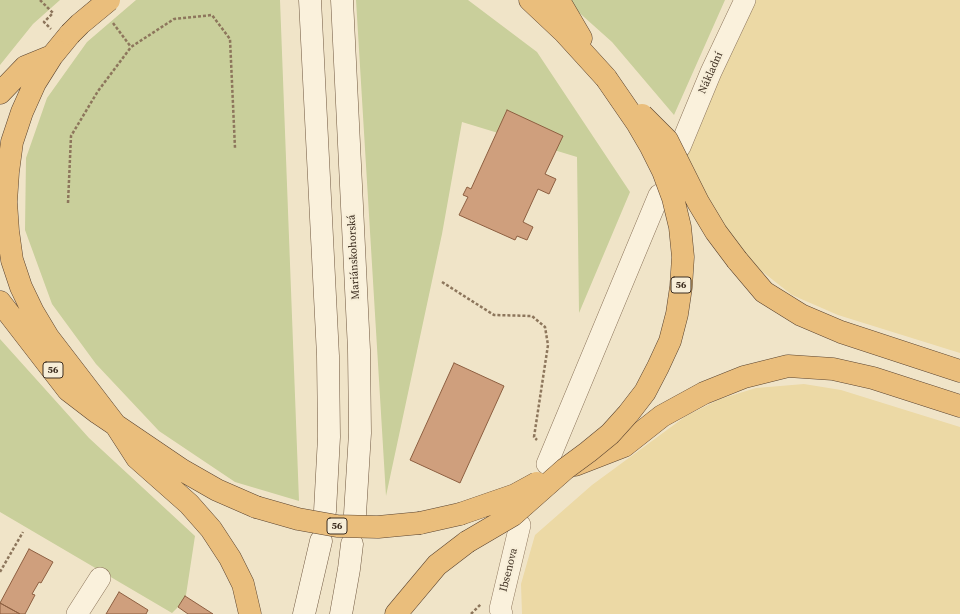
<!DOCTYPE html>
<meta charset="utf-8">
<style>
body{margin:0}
canvas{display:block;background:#f0e4c8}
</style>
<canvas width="960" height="614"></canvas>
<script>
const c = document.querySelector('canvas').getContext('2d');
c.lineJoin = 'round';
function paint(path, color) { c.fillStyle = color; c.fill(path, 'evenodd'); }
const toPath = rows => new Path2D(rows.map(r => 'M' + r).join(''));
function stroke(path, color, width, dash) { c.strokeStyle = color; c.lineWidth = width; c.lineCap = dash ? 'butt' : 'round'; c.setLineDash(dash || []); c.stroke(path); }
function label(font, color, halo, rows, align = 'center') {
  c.font = font + ' "Source Serif 4",serif'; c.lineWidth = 4; c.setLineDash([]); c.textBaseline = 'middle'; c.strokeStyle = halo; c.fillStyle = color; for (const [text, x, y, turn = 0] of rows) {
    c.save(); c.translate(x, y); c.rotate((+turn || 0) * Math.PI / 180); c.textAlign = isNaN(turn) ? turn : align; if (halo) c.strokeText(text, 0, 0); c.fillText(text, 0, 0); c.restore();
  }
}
paint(toPath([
 [0,0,60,0,33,24,0,65],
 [136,0,280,0,299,501,235,482,159,431,96,364,52,304,25,230,26,158,47,98,87,42],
 [356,0,468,0,537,52,630,192,579,313,577,157,462,122,442,234,386,496],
 [565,0,725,0,674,115,612,42],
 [0,339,89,438,195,536,186,595,178,607,172,613,0,512]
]), '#c9cf9b');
paint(toPath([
 [746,0,960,0,960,353,838,315,792,295,754,265,720,222,680,147],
 [804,384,841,390,960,427,960,614,522,614,521,584,535,535,592,485,686,416,720,399,756,388]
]), '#ecd9a5');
const building = toPath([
 [507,110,563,136,545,174,556,179,549,194,538,189,523,222,533,227,527,240,517,236,515,240,459,215,468,197,463,195,467,187,471,189,507,110],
 [454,363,504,386,460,483,410,460,454,363],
 [29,549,53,562,41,583,39,582,32,594,35,595,25,614,20,614,0,603,29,549],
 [119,592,148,610,146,614,106,614,119,592],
 [185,596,213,614,188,614,178,607,185,596],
 [0,603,20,614,0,614,0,603]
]);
paint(building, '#cf9f7d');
stroke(building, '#8d5f41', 1);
const minor = toPath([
 [680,147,711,72,745,0],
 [547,464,659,195],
 [77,614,100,578],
 [502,614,500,609,520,525]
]);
const secondary = toPath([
 [310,0,328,356,329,437,325,511],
 [342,0,359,350,360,433,355,514],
 [304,614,321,541],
 [341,614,349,569,352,544]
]);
const trunk = toPath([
 [530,0,565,33,606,78],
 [556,0,561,4,581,38],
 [70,34,52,56,35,83,22,112,12,142,8,172,6,202,8,231,12,260,21,287,33,312,48,337,117,427,137,458,189,504,211,529,230,558,243,584,250,614],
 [0,93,25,67,52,56],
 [737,260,764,292,801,315,841,332,960,371],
 [0,302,68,390,98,413,182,470,217,490,256,507],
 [575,465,624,446,662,416,704,393,744,377,788,366,833,369,873,378,960,406],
 [420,523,460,514],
 [396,614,437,565,467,542]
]);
stroke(minor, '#8d765c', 22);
stroke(secondary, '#6f573f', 23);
stroke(trunk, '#5b4430', 23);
stroke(toPath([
 [40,0,53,13,44,22,51,29],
 [113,23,131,47],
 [68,203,71,136,98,91,131,47,174,19,212,15,230,39,235,148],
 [442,282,494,315,532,316,545,327,548,345,534,437,537,440],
 [0,572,23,532],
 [471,614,481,604]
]), '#8d765c', 2.5, [3, 2]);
stroke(minor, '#faf1dc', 21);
stroke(secondary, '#faf1dc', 22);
stroke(trunk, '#eabe7c', 22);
const trunkBridge = toPath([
 [70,34,80,24,109,0],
 [642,115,667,140,698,202,716,232,737,260],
 [256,507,298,519,337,526,378,527,420,523],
 [460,514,515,495,537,483],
 [467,542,513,515,565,469,588,452,610,434,628,414,645,392,658,367,670,341,677,314,681,287,683,257,680,227,673,198,663,171,651,147,637,123,606,78]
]);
stroke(trunkBridge, '#5b4430', 23, []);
stroke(trunkBridge, '#eabe7c', 22);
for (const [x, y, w] of [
 [681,285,20],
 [53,370,20],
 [337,526,20]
]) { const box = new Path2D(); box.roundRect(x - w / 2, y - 8, w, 16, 3); c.fillStyle = '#f7eed8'; c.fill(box); stroke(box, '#3d2e20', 1); }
label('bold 10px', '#3d2e20', null, [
 ["56",681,285],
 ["56",53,370],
 ["56",337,526]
]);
label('11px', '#3d2e20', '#f7eed8', [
 ["Nákladní",711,73,-66],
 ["Mariánskohorská",354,257,-93],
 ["Ibsenova",509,570,-76]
]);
</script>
